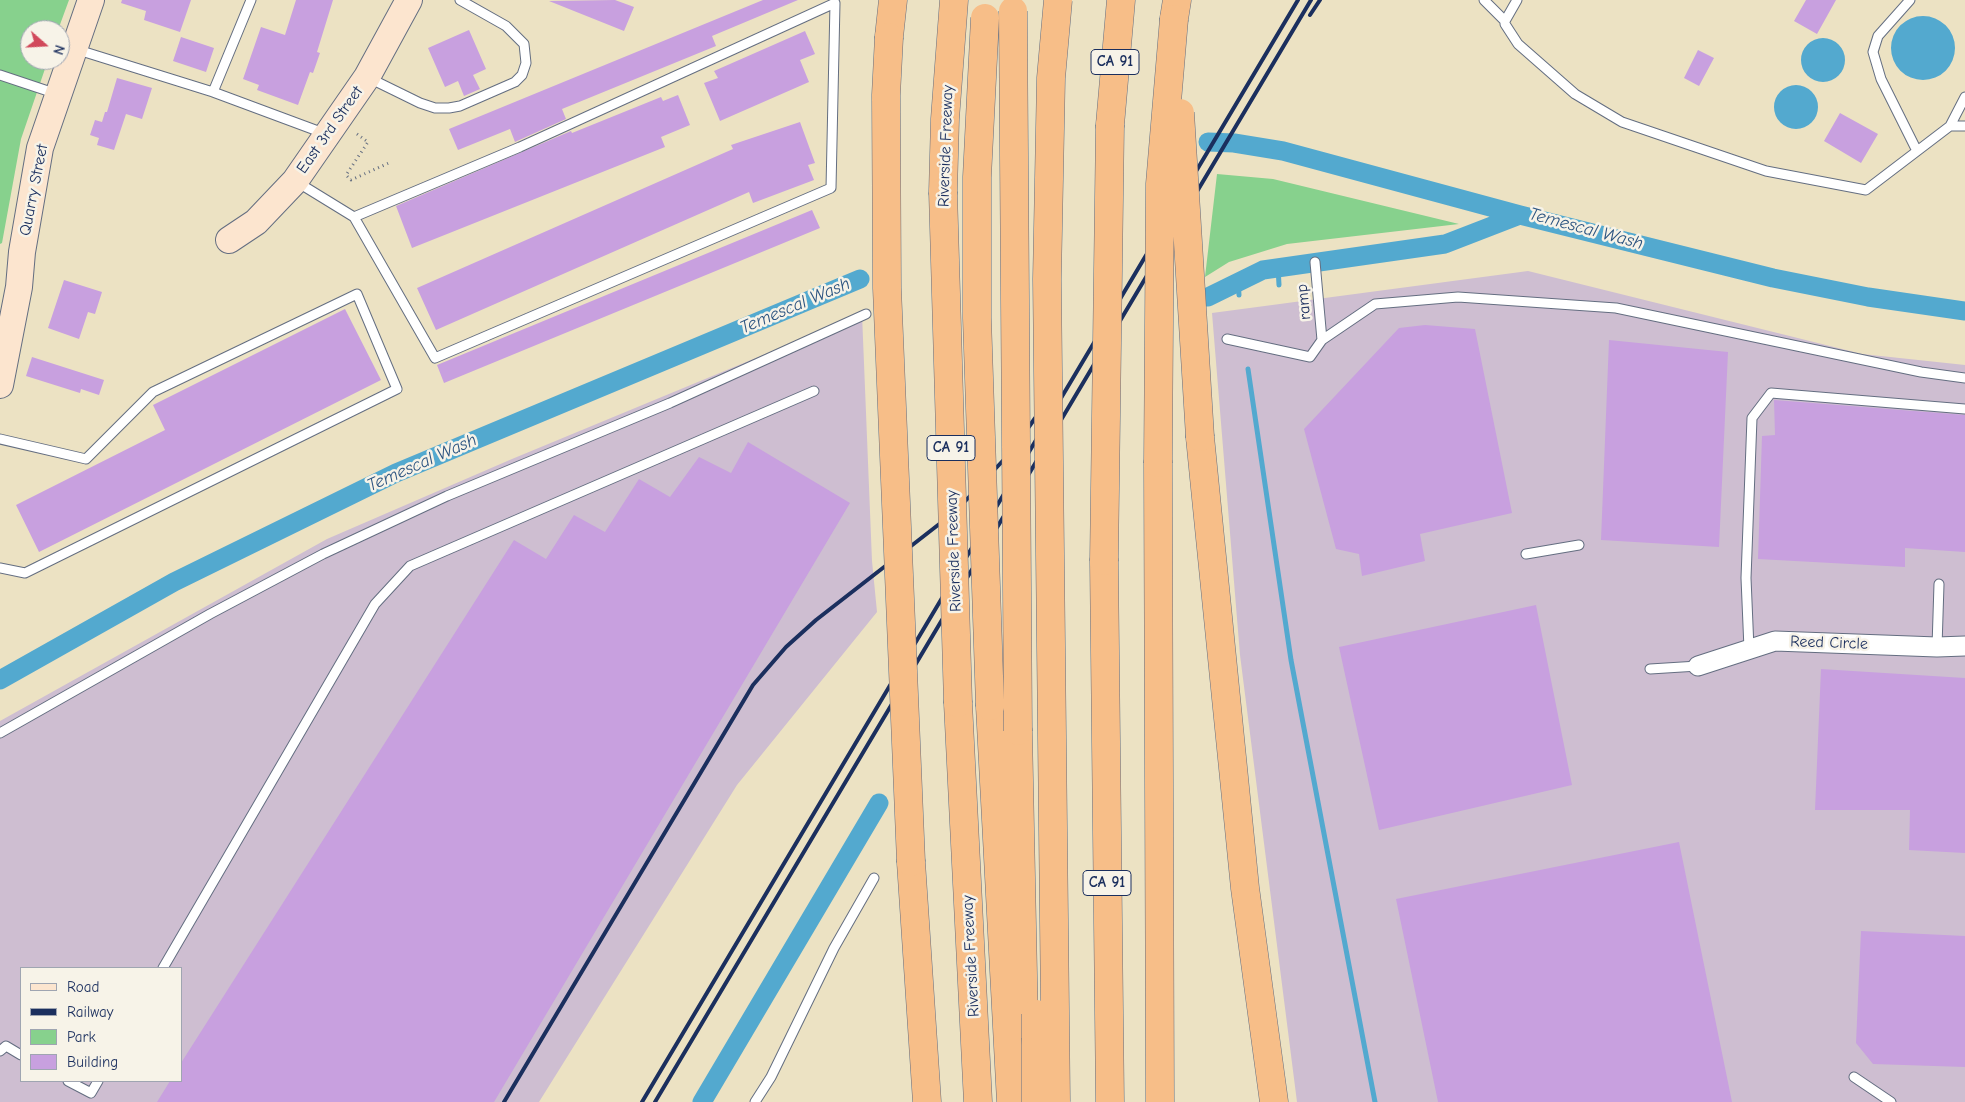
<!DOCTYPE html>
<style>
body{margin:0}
#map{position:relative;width:1965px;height:1102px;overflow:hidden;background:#ece2c3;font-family:"Comic Neue",sans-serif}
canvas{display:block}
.legend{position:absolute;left:20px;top:967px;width:162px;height:115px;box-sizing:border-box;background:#f7f3e8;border:1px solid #9fa5b1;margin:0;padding:6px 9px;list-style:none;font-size:15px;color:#1b2f5e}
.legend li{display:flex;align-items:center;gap:10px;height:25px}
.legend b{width:25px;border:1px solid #9fa5b1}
.north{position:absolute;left:20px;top:20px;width:50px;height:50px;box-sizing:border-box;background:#f7f3e8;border:1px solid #9fa5b1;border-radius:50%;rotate:109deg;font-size:14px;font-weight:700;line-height:20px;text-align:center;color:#1b2f5e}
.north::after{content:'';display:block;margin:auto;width:18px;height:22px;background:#d1495b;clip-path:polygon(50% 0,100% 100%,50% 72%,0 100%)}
</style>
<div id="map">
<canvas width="1965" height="1102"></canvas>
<ul class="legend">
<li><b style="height:6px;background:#fce5cf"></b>Road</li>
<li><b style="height:6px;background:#1b2f5e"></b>Railway</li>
<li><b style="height:14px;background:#87d18d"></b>Park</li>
<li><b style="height:14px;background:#c8a0df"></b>Building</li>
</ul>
<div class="north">N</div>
</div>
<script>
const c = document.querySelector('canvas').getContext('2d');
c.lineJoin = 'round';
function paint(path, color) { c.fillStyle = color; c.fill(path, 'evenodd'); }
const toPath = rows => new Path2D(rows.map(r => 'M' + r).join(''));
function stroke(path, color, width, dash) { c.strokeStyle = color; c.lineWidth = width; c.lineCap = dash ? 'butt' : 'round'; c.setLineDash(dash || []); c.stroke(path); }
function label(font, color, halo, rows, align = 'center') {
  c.font = font + ' "Comic Neue",sans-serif'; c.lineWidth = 5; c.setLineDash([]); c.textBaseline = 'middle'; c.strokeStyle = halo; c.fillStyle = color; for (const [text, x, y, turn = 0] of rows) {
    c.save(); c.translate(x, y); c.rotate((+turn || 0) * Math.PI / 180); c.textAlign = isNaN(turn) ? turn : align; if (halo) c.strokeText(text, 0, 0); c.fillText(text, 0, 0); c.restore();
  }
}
paint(toPath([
 [1528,271,1862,354,1965,365,1965,1102,1297,1102,1240,655,1212,313],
 [862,314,872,561,877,612,737,785,539,1102,0,1102,0,721,327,539,512,459],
 [21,968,181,968,181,1081,21,1081]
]), '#cebed1');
paint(toPath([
 [0,0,69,0,58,30,30,30,30,60,48,60,21,139,2,243,0,244],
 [1217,174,1273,179,1459,224,1287,244,1229,262,1205,277]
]), '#87d18d');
paint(toPath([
 '1891 48a32 32 0 1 1 64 0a32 32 0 1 1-64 0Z',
 '1801 60a22 22 0 1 1 44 0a22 22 0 1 1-44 0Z',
 '1774 107a22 22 0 1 1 44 0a22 22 0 1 1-44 0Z'
]), '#53a9cf');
stroke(toPath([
 [1278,267,1279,285],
 [1238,280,1239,295],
 [1248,369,1291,660,1375,1102]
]), '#53a9cf', 5);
stroke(toPath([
 [1208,142,1234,143,1283,151,1520,215,1773,278,1868,297,1965,311],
 [1208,297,1263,270,1445,244,1520,215],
 [0,680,174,582,396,473,860,279],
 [702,1102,879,803]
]), '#53a9cf', 19);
paint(toPath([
 [122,0,191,0,180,32,144,20,146,11,121,3],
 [296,0,333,0,317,52,320,53,313,73,310,72,298,105,257,90,259,85,243,79,261,27,285,35],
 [615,0,634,7,624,31,549,1],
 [763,0,798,0,712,36,716,46,562,109,566,119,517,141,515,142,510,129,458,150,449,129],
 [1806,0,1836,0,1817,34,1794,21],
 [469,30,486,69,473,75,480,89,464,96,458,81,445,87,428,48],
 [805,31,815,54,800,60,809,82,720,121,704,83,718,78,714,71],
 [181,37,214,48,206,72,173,61],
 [1698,50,1714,58,1699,86,1684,78],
 [117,78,152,88,142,119,126,114,114,150,97,145,99,138,90,135,95,120,102,122,105,112,107,112],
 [678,95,690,125,661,137,665,147,412,248,396,206,571,131,572,133,661,97,663,101],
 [1840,113,1878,134,1861,163,1824,141],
 [800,122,815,163,808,165,814,180,753,203,749,192,436,330,417,288,733,149,731,145],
 [812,210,820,228,444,383,437,365],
 [64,280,102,292,95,314,88,312,79,339,48,328],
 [345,309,381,380,39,552,16,505,165,430,153,405],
 [1425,325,1475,329,1512,513,1420,534,1425,561,1362,576,1359,554,1336,549,1304,429,1399,328],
 [1609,340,1728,352,1719,547,1601,540],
 [32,357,104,380,99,395,81,389,80,393,26,376],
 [1774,400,1965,415,1965,552,1905,548,1905,567,1758,559,1762,436,1775,435],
 [748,442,850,503,494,1102,157,1102,170,1081,181,1081,181,1063,514,540,546,559,574,515,605,532,639,479,670,497,699,457,731,473],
 [1536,605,1572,785,1379,830,1339,647],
 [1821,669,1965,678,1965,853,1909,850,1910,810,1815,810],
 [1679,842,1732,1102,1438,1102,1396,899],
 [1861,931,1965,936,1965,1067,1873,1064,1856,1043]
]), '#c8a0df');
const lane = toPath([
 [1484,0,1505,21],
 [1517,0,1505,21,1505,24,1518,44,1575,94,1622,122,1766,171,1866,190,1950,126,1965,126],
 [1910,0,1878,36,1873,52,1881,79,1917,151],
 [75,49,213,92,326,134],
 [0,75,57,94],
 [369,78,420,103,435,108,449,108,460,106,515,82,522,75,526,63,524,44,506,26,460,0],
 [213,92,251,0],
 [1950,126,1965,97],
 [297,182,354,217,520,147,835,3,831,188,435,358,354,217],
 [1315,262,1322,340],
 [1227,339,1310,357,1322,340,1375,304,1458,297,1616,308,1921,372,1965,378],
 [0,439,86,459,153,392,357,294,397,389,25,573,0,568],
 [1526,554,1579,545],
 [1937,647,1939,584],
 [1749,649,1746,578,1752,418,1771,393,1965,409],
 [1650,669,1698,666],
 [0,733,210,614,323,554,447,496,670,403,866,314],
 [163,968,375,604,410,566,814,391],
 [0,1051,6,1046,21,1055],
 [1854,1077,1891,1102],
 [68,1081,91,1093,98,1081],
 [755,1102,771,1077,834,948,874,878]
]);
const street = toPath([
 [1698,666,1775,641,1937,647,1965,646]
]);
const secondary = toPath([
 [229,240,256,222,295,181,367,77,409,0],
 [0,385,19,287,22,252,40,148,91,0]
]);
const highway = toPath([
 [1174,19,1177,0],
 [889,37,893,0],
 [1110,125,1121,0],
 [943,192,945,119,954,0],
 [1200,437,1245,888,1274,1102],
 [1158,463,1160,1102],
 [1104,561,1110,1102],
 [958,703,978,1102],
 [990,706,1011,1102],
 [1018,731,1024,1024],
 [911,862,927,1102]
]);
stroke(lane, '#646e81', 11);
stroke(street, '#646e81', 21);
stroke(secondary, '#646e81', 28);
stroke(highway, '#646e81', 29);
stroke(toPath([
 [357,134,368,142,346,175,351,180,391,162]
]), '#646e81', 3, [1, 4]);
stroke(lane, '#fff', 9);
stroke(street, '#fff', 19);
stroke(secondary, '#fce5cf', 26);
stroke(highway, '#f7be88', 28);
stroke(toPath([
 [1310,15,1320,0],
 [504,1102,753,685,786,647,816,620,956,511,1011,452,1043,407],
 [642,1102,1298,0],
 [655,1102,1311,0]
]), '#1b2f5e', 4);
const highwayBridge = toPath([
 [1013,11,1018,731],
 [985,18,977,177,977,318,990,706],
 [889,37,886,95,887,288,911,862],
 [1180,113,1200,437],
 [943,192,958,703],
 [1158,463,1160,184,1174,19],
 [1104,561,1110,125],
 [1036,1102,1036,1014],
 [1056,1102,1047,279,1051,78,1058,0]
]);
stroke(highwayBridge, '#646e81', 29, []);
stroke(highwayBridge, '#f7be88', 28);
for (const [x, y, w] of [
 [1115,62,48],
 [951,448,48],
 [1107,883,48]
]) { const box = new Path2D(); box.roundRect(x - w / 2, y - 12.5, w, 25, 4); c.fillStyle = '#f7f3e8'; c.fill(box); stroke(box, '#1b2f5e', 1); }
label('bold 15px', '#1b2f5e', null, [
 ["CA 91",1115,62],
 ["CA 91",951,448],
 ["CA 91",1107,883]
]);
label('16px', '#1b2f5e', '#f7f3e8', [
 ["East 3rd Street",330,130,-55],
 ["Riverside Freeway",946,146,-88],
 ["Quarry Street",34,190,-79],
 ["ramp",1304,302,-96],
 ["Riverside Freeway",954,551,-92],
 ["Reed Circle",1829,643,2],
 ["Riverside Freeway",971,956,-93]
]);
label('italic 18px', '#2c5480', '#f7f3e8', [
 ["Temescal Wash",1586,229,15],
 ["Temescal Wash",795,306,-23],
 ["Temescal Wash",422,463,-24]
]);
</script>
